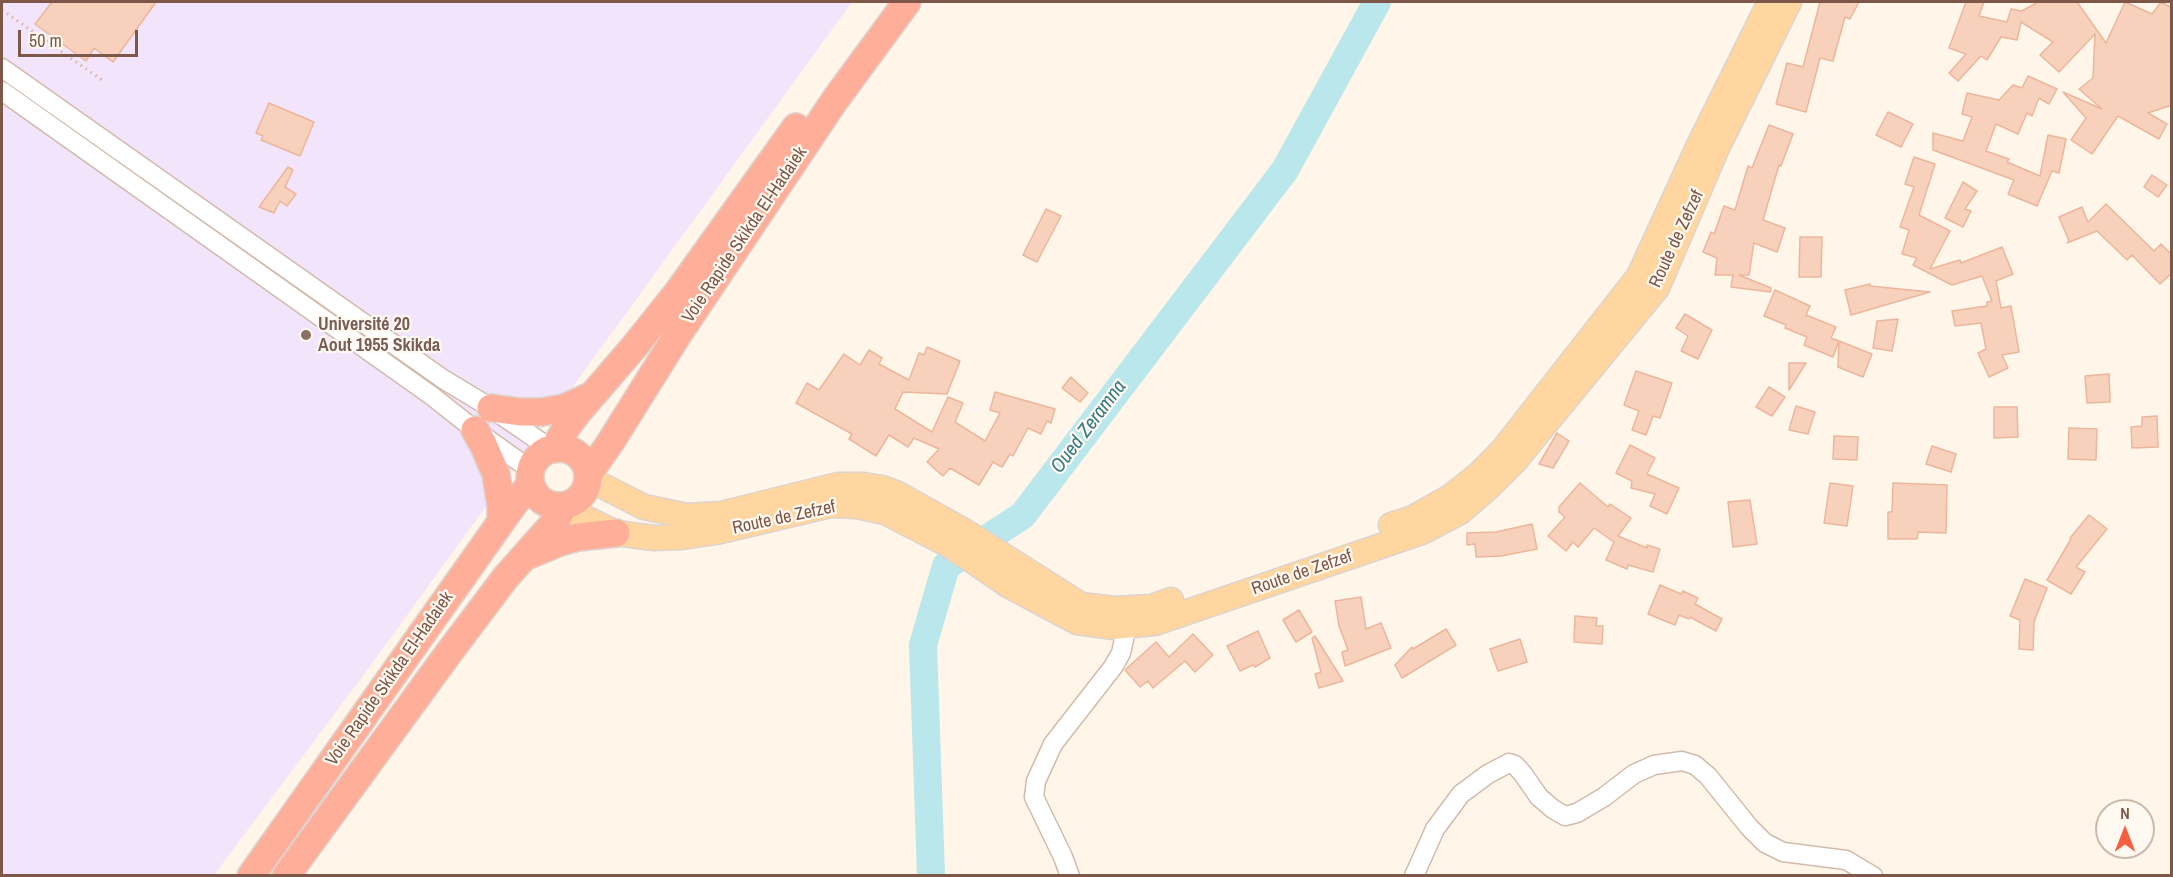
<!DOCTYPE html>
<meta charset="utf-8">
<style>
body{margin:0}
#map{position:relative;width:2173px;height:877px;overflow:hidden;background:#fff5e8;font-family:"Archivo Narrow",sans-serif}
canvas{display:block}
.frame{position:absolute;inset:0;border:3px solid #7d5848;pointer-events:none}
.north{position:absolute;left:2095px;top:799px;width:60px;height:60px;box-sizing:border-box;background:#fff9f1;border:2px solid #cbb9ad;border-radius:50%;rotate:0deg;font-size:16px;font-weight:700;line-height:24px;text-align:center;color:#7d5848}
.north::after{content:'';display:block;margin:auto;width:21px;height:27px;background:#f56041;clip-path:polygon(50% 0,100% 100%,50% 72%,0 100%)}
.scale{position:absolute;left:18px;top:30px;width:120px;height:27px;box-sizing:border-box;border:3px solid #7d5848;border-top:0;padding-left:8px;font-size:18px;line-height:21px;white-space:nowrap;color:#7d5848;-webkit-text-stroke:4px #fff9f1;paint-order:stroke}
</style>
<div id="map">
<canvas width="2173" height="877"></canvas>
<div class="frame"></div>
<div class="north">N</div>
<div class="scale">50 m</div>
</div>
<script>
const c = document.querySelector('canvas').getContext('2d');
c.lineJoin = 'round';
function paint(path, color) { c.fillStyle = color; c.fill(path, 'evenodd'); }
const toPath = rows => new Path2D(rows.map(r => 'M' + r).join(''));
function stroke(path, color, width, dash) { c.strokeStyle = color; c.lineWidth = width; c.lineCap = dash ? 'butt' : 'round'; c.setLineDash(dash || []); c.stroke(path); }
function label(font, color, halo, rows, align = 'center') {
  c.font = font + ' "Archivo Narrow",sans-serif'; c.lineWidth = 4.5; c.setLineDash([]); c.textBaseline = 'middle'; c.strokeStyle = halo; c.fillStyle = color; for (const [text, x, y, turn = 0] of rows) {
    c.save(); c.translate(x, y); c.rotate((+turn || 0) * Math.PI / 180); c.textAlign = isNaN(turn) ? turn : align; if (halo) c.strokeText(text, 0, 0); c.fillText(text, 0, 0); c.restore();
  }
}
paint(toPath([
 [2,2,852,2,368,669,214,875,2,876]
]), '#f2e4fb');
stroke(toPath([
 [931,876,923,645,946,566,1023,515,1285,170,1377,2]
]), '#b9e7eb', 28);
const building = toPath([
 [52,2,156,2,113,62,94,48,86,61,35,24,52,2],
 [1820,2,1859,2,1850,19,1845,17,1833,61,1820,58,1806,112,1776,104,1787,63,1803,67,1820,2],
 [1966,2,1984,2,1979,16,2007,22,2011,9,2022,11,2038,2,2077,2,2106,43,2125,2,2152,14,2161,2,2172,8,2172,105,2148,113,2167,124,2159,139,2118,116,2092,154,2071,140,2086,118,2063,92,2102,109,2079,89,2093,78,2095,34,2059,72,2040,55,2053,42,2021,22,2017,40,2001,37,1987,60,1981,56,1958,81,1949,73,1966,54,1949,48,1966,2],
 [2028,76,2057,89,2049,104,2039,98,2032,116,2027,113,2018,134,1996,124,1986,151,2009,159,2007,162,2040,176,2048,135,2066,139,2059,173,2052,171,2037,206,2008,194,2014,180,1933,150,1933,133,1963,141,1972,117,1962,114,1967,93,1999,100,2013,85,2022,88,2028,76],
 [269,103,314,122,300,156,261,140,263,136,256,133,269,103],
 [1888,112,1913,124,1901,147,1876,135,1888,112],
 [1769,125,1793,134,1781,166,1779,165,1763,220,1785,228,1777,252,1754,243,1749,275,1739,275,1771,288,1770,292,1731,287,1733,275,1715,275,1717,258,1703,252,1711,232,1714,234,1724,206,1735,210,1748,166,1752,168,1769,125],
 [1914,157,1935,164,1919,215,1950,231,1930,269,1960,260,1961,263,2002,247,2013,274,1996,281,2001,308,2011,306,2019,352,2002,355,2008,368,1989,377,1978,353,1986,349,1981,323,1955,326,1952,311,1987,306,1987,302,1992,301,1982,276,1952,285,1913,265,1917,258,1902,254,1909,230,1900,227,1914,187,1905,184,1914,157],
 [288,167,293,170,285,187,296,194,287,206,280,201,274,213,259,207,288,167],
 [2152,175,2167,185,2158,197,2144,187,2152,175],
 [1963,182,1977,191,1965,209,1971,211,1963,227,1945,218,1963,182],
 [2106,204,2154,251,2161,244,2172,255,2172,273,2160,284,2132,255,2127,260,2097,231,2067,243,2069,241,2059,217,2082,207,2088,222,2106,204],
 [1046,209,1061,216,1037,262,1023,255,1046,209],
 [1800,237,1822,237,1821,277,1799,277,1800,237],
 [1870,284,1870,286,1930,292,1851,315,1845,290,1870,284],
 [1775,290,1810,306,1806,315,1836,327,1831,338,1839,341,1833,357,1804,345,1807,337,1785,328,1786,325,1764,316,1775,290],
 [1685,314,1712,330,1698,359,1681,351,1688,336,1676,328,1685,314],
 [1898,319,1892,351,1873,348,1877,321,1898,319],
 [1839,341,1872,354,1863,377,1838,367,1839,341],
 [927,347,960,361,947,394,903,392,895,409,932,432,948,397,963,403,955,422,985,441,1000,413,990,410,995,392,1055,409,1051,423,1047,421,1041,434,1028,428,1013,456,1010,454,1002,467,993,462,979,485,950,468,943,476,927,462,939,449,914,438,908,447,889,435,876,456,849,439,852,434,796,403,807,383,819,390,844,354,860,365,869,350,882,358,879,364,909,380,919,353,924,355,927,347],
 [1789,363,1806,363,1789,390,1789,363],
 [1636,371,1672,383,1660,418,1653,416,1646,435,1632,430,1639,411,1624,405,1636,371],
 [2109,374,2110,402,2087,403,2085,376,2109,374],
 [1071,377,1088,393,1080,402,1062,388,1071,377],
 [1769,387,1785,397,1772,416,1756,407,1769,387],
 [1796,406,1815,412,1808,434,1789,430,1796,406],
 [1994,407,2017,407,2018,437,1994,438,1994,407],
 [2157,416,2158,447,2132,448,2131,427,2142,426,2142,417,2157,416],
 [2069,428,2097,429,2096,460,2068,459,2069,428],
 [1557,433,1569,441,1553,468,1539,464,1557,433],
 [1834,436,1858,437,1857,460,1833,459,1834,436],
 [1630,445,1655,458,1647,474,1679,488,1667,514,1650,506,1655,494,1631,488,1632,481,1616,473,1630,445],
 [1932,446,1956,454,1951,472,1926,464,1932,446],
 [1580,483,1608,507,1610,504,1631,518,1618,536,1647,548,1647,545,1660,549,1653,572,1628,565,1627,569,1606,560,1614,542,1594,528,1578,547,1573,542,1566,551,1548,536,1565,517,1559,512,1559,507,1580,483],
 [1830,483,1853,486,1847,526,1824,523,1830,483],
 [1893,483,1947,485,1946,533,1918,532,1917,539,1888,539,1888,512,1892,512,1893,483],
 [1750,500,1757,544,1733,547,1728,502,1750,500],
 [2089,515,2107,529,2076,567,2085,572,2071,594,2047,580,2071,539,2070,538,2089,515],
 [1532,524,1537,549,1501,556,1476,557,1475,544,1467,545,1467,533,1496,532,1532,524],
 [2025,579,2047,588,2034,622,2033,650,2019,649,2020,620,2010,616,2025,579],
 [1660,585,1681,594,1683,591,1698,598,1695,604,1722,619,1716,631,1690,617,1689,619,1679,615,1675,625,1648,614,1660,585],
 [1361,597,1366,629,1381,623,1391,648,1345,666,1342,652,1348,650,1339,626,1335,601,1361,597],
 [1299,610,1312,632,1296,642,1283,620,1299,610],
 [1575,616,1597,618,1596,626,1603,626,1602,644,1574,642,1575,616],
 [1446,629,1456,645,1402,678,1395,665,1412,647,1413,649,1446,629],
 [1258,631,1270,658,1255,667,1253,665,1240,671,1227,646,1258,631],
 [1193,634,1213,655,1195,672,1185,661,1153,688,1148,681,1140,687,1125,670,1156,642,1169,657,1193,634],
 [1315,636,1343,681,1319,688,1315,674,1321,672,1312,638,1315,636],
 [1520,639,1527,662,1498,671,1490,649,1520,639]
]);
paint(building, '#f7d1bc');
stroke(building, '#ecb69b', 1.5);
const minor = toPath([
 [2,68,443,379,491,408,551,449],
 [2,91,432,396,475,430,531,470],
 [1070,876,1063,857,1034,797,1036,781,1053,744,1113,667,1121,653,1125,635,1125,613],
 [1414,876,1435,829,1461,794,1488,774,1509,763,1515,765,1523,774,1539,797,1553,809,1565,816,1577,813,1604,797,1634,774,1654,765,1682,761,1695,765,1708,776,1749,827,1765,843,1783,852,1846,860,1873,876]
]);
const major = toPath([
 [589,479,644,507,687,516,721,514,838,485,864,485,882,488,898,494,964,531,1081,605,1114,609,1152,607,1171,600],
 [568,505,581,516,616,533,654,538,682,537,716,532,830,505,856,506,871,509,885,512,951,546,1008,585,1077,622,1114,627,1155,623,1422,532,1460,512,1490,486,1515,461,1657,288,1717,148,1789,2],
 [1391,525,1413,518,1450,497,1478,475,1502,451,1639,276,1700,143,1770,2]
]);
const highway = toPath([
 [491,408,520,412,542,412,564,408,591,396],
 [475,430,483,444,496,474,501,506,501,522],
 '530 477a29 29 0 1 1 58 0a29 29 0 1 1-58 0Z',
 [554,449,566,428,578,412,634,347,678,292,796,127],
 [589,473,610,443,677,336,835,100,907,2],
 [529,555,560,542,578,537,616,533],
 [251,876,513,505,531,484],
 [286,876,448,654,506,577,555,522,564,506]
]);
stroke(minor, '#d3bbac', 21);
stroke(major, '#ddd4cf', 27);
stroke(highway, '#ddd4cf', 30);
stroke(toPath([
 [2,10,102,80]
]), '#ddb49e', 3, [1.5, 4.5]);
stroke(minor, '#fff', 18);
stroke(major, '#ffd69f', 24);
stroke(highway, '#ffae99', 27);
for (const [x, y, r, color] of [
 [306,335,6,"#8d6e63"]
]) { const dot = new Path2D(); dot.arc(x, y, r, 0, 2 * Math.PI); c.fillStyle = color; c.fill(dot); stroke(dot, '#fff9f1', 2); }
label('18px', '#7d5848', '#fff9f1', [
 ["Voie Rapide Skikda El-Hadaiek",745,235,-56],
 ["Route de Zefzef",1677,239,-65],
 ["Route de Zefzef",784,518,-12],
 ["Route de Zefzef",1302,573,-19],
 ["Voie Rapide Skikda El-Hadaiek",390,679,-55]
]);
label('bold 18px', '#785e54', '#fff9f1', [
 ["Université 20",318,325],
 ["Aout 1955 Skikda",318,346]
], 'left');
label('italic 20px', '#397b83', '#fff9f1', [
 ["Oued Zeramna",1089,427,-53]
]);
</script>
